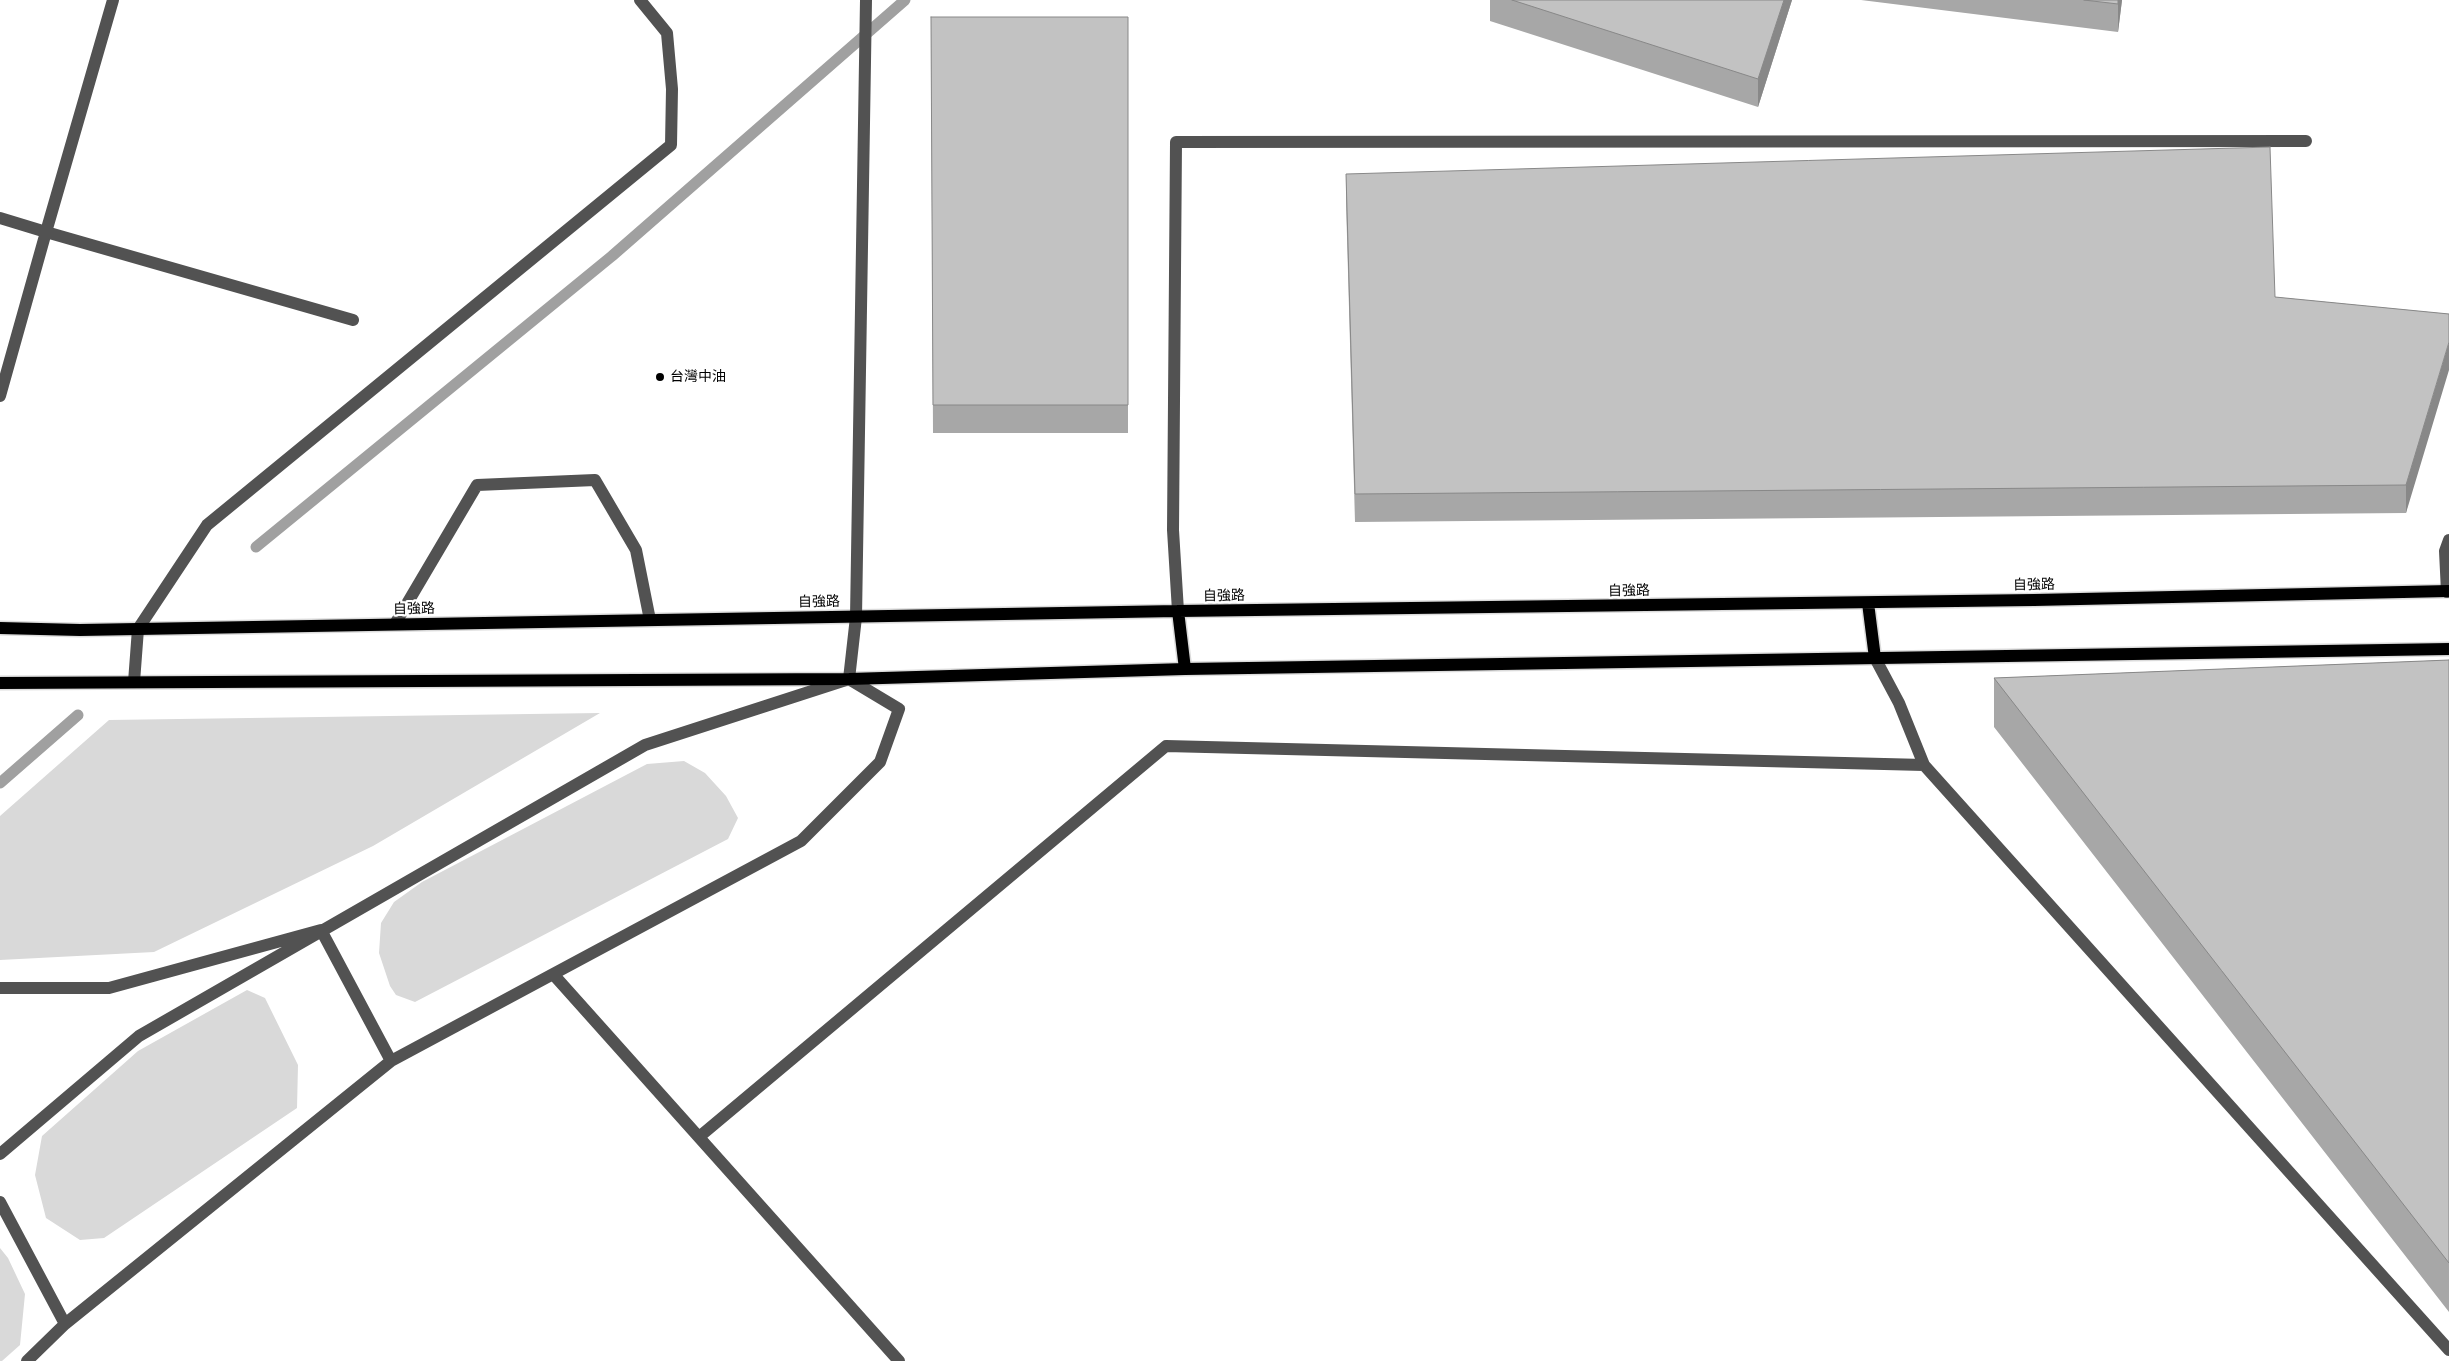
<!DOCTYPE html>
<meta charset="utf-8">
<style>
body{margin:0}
canvas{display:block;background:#fff}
</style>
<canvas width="2449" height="1361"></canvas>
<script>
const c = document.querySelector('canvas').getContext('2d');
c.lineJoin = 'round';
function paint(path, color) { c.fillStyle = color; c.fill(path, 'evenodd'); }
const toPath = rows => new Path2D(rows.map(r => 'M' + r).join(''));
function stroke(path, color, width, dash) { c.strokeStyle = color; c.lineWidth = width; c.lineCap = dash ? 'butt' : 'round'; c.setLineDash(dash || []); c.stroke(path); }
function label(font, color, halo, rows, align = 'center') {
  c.font = font + ' Raleway,"Noto Sans TC",sans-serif'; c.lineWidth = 4.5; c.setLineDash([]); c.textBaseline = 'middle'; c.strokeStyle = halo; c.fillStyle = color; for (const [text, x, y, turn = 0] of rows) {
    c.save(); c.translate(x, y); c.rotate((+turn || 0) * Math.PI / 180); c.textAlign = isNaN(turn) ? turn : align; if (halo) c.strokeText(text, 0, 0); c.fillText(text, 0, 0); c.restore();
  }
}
paint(toPath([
 [600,713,373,846,154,952,0,960,0,816,109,720],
 [684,761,705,773,726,796,738,818,728,839,415,1002,396,995,390,986,379,953,381,923,394,902,422,882,647,764],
 [247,990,265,998,298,1065,297,1108,104,1238,80,1240,46,1218,35,1175,42,1136,138,1051],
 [0,1248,8,1258,25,1294,20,1345,2,1361,0,1361]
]), '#d9d9d9');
stroke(toPath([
 [256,547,612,256,905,0],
 [0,783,78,715]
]), '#a0a0a0', 11);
const major = toPath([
 [1868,603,1875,658],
 [1178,611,1185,669],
 [0,628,80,630,1178,611,2034,600,2449,591],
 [0,683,849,679,1185,669,2449,649]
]);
stroke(major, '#dbdbdb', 15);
stroke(toPath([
 [0,218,46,232,113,0],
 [0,396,46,232,353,320],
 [2447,592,2445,551,2449,540],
 [1178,611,1173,530,1176,142,2306,141],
 [395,624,477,485,595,480,636,550,650,620],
 [1875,658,1899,703,1924,765,2449,1350],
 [849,679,856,617,866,0],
 [134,682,138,629,207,525,671,145,672,89,667,33,640,0],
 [553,974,899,1361],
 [0,988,109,988,321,930,391,1061],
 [699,1137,1166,746,1924,765],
 [0,1154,139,1036,645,745,849,679,899,709,880,762,801,841,391,1061,65,1324,27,1361],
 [0,1202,65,1324]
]), '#525252', 12);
stroke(major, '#000', 12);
paint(toPath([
 [1490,0,1792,0,1758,107,1490,21],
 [1861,0,2122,0,2118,32],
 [931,17,1128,17,1128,433,933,433],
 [1346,174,2275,297,2449,314,2406,513,1355,522,1346,201],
 [2449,660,2449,1312,1994,727,1994,678]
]), '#a7a7a7');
paint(toPath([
 [1784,0,1792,0,1758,107,1758,79],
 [2118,0,2122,0,2118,32],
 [2449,342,2449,370,2406,513,2406,485]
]), '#888');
const building = toPath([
 [1512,0,1784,0,1758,79,1512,0],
 [2084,0,2118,0,2118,4,2084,0],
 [931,17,1128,17,1128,405,933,405,931,17],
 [2270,147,2275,297,2449,314,2449,342,2406,485,1355,494,1346,174,2270,147],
 [2449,660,2449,1263,1994,678,2449,660]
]);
paint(building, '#c2c2c2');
stroke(building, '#888', 1);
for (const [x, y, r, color] of [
 [660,377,5,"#000"]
]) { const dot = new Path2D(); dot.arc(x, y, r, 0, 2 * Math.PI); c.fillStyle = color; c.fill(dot); stroke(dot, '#fff', 2); }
label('14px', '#000', '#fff', [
 ["台灣中油",670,377]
], 'left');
label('14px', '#000', '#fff', [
 ["自強路",2034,585,-1],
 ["自強路",1629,591,-1],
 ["自強路",1224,596,-1],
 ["自強路",819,602,-1],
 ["自強路",414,609,-1]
]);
</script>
